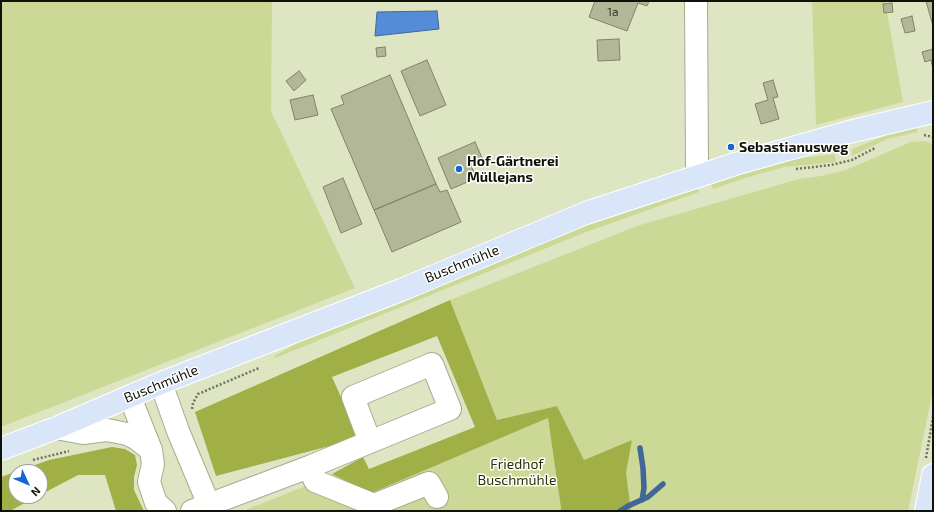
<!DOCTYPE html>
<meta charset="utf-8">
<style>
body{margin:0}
#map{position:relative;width:934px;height:512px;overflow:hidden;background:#dee5c3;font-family:"Exo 2",sans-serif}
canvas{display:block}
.frame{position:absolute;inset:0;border:2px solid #101207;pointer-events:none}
.north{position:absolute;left:8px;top:464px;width:40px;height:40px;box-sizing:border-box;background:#fff;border:1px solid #9fa09c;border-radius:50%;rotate:134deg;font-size:11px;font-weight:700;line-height:16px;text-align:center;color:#101207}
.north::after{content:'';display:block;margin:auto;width:14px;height:18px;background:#1566d0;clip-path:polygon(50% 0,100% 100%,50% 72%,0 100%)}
</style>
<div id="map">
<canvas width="934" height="512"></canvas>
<div class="frame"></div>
<div class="north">N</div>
</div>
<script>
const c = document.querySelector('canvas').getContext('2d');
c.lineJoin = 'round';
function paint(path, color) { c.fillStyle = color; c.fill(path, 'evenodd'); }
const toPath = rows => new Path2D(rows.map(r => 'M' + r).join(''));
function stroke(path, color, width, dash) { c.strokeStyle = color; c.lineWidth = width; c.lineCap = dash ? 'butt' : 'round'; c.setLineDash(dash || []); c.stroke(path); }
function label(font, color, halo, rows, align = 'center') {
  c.font = font + ' "Exo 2",sans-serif'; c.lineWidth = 3; c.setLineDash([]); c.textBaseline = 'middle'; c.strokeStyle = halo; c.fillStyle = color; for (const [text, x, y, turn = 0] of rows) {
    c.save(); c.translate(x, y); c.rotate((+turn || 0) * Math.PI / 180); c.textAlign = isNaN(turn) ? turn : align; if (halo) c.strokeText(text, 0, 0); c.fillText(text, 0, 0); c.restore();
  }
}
paint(toPath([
 [1,1,272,1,271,111,355,288,1,427],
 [812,1,885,1,903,102,816,125],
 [917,128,917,132,887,139,852,156,852,149,900,130],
 [925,141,933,144,933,390,908,511,631,511,626,473,632,440,584,460,557,406,497,420,450,300,637,226,799,179,821,176,846,170,911,142],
 [835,154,836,162,784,167,745,178,713,189,711,184,787,160],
 [698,188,699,192,586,232,275,358,274,356,305,339,581,227],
 [548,418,561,508,561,511,243,511,308,485,332,474,371,493]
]), '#ccd895');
paint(toPath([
 [450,300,497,420,557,406,584,460,632,440,626,473,631,511,561,511,561,508,548,418,371,493,332,474,363,457,369,469,475,427,437,336,332,377,357,433,356,439,216,476,195,412],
 [112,447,125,449,135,455,137,465,134,477,134,490,144,511,116,511,105,475,78,475,40,495,40,472,16,472,16,496,38,496,10,511,1,511,1,477,49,460]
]), '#a1af47');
const water = toPath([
 [437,11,439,29,375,36,377,12,437,11]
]);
paint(water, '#568bd8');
stroke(water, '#416799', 1);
stroke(toPath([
 [640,448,643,468,644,488,642,500],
 [620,511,628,506,648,497,663,484]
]), '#416799', 5.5);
const building = toPath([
 [595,1,649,1,647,6,638,3,627,31,589,17,595,1],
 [926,1,933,1,933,26,926,1],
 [892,3,893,12,884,13,883,4,892,3],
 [912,16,915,31,905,33,901,19,912,16],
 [619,39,620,60,598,61,597,40,619,39],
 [385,47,386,56,377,57,376,48,385,47],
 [933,49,933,69,931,60,925,62,922,52,933,49],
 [427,60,446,105,420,116,401,71,427,60],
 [299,71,306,80,294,91,286,81,299,71],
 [390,75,436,184,374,210,331,109,344,104,341,96,390,75],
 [773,80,778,97,773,98,779,119,761,124,755,104,768,100,763,83,773,80],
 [313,95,318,115,295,120,290,100,313,95],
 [475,142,483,160,471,166,477,178,451,189,438,158,475,142],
 [343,178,362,224,341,233,323,187,343,178],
 [436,184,440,192,447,190,461,222,392,252,374,210,436,184]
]);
paint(building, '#b2b897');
stroke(building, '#7e8465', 1);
const minor = toPath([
 [696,1,697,164,700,175],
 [161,383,178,431,209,505],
 [130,397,151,450,153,464,149,482,156,503,165,511],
 [56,428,83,433,107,430,127,434,137,439,151,450],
 [309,467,315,481,374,505,429,483,437,497],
 [192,511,309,467,450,409,432,364,353,397,370,442]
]);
const major = toPath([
 [1,449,56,428,161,383,401,290,586,213,735,164,849,132,933,112],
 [926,511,933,475]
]);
stroke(minor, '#a6ac8c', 24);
stroke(major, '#fff', 24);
stroke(toPath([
 [924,135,933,137],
 [796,169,831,165,852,160,875,148],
 [192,409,193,403,198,394,259,368],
 [926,458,933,417],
 [33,460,69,451]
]), '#6f735e', 2.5, [2, 2]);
stroke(minor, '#fff', 22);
stroke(major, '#d9e6fa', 22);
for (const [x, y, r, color] of [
 [731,147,4,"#1566d0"],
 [459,169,4,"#1566d0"]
]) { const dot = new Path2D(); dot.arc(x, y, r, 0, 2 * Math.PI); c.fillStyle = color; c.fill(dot); stroke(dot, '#fff', 1.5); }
label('12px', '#383c2b', null, [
 ["1a",613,12]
]);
label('bold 14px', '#101207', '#fff', [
 ["Sebastianusweg",739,147],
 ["Hof-Gärtnerei",467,161],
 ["Müllejans",467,177]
], 'left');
label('14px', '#101207', '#fff', [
 ["Buschmühle",462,264,-22],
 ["Buschmühle",161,384,-22]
]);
label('14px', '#2c3104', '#fff', [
 ["Friedhof",517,464],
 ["Buschmühle",517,480]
]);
</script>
